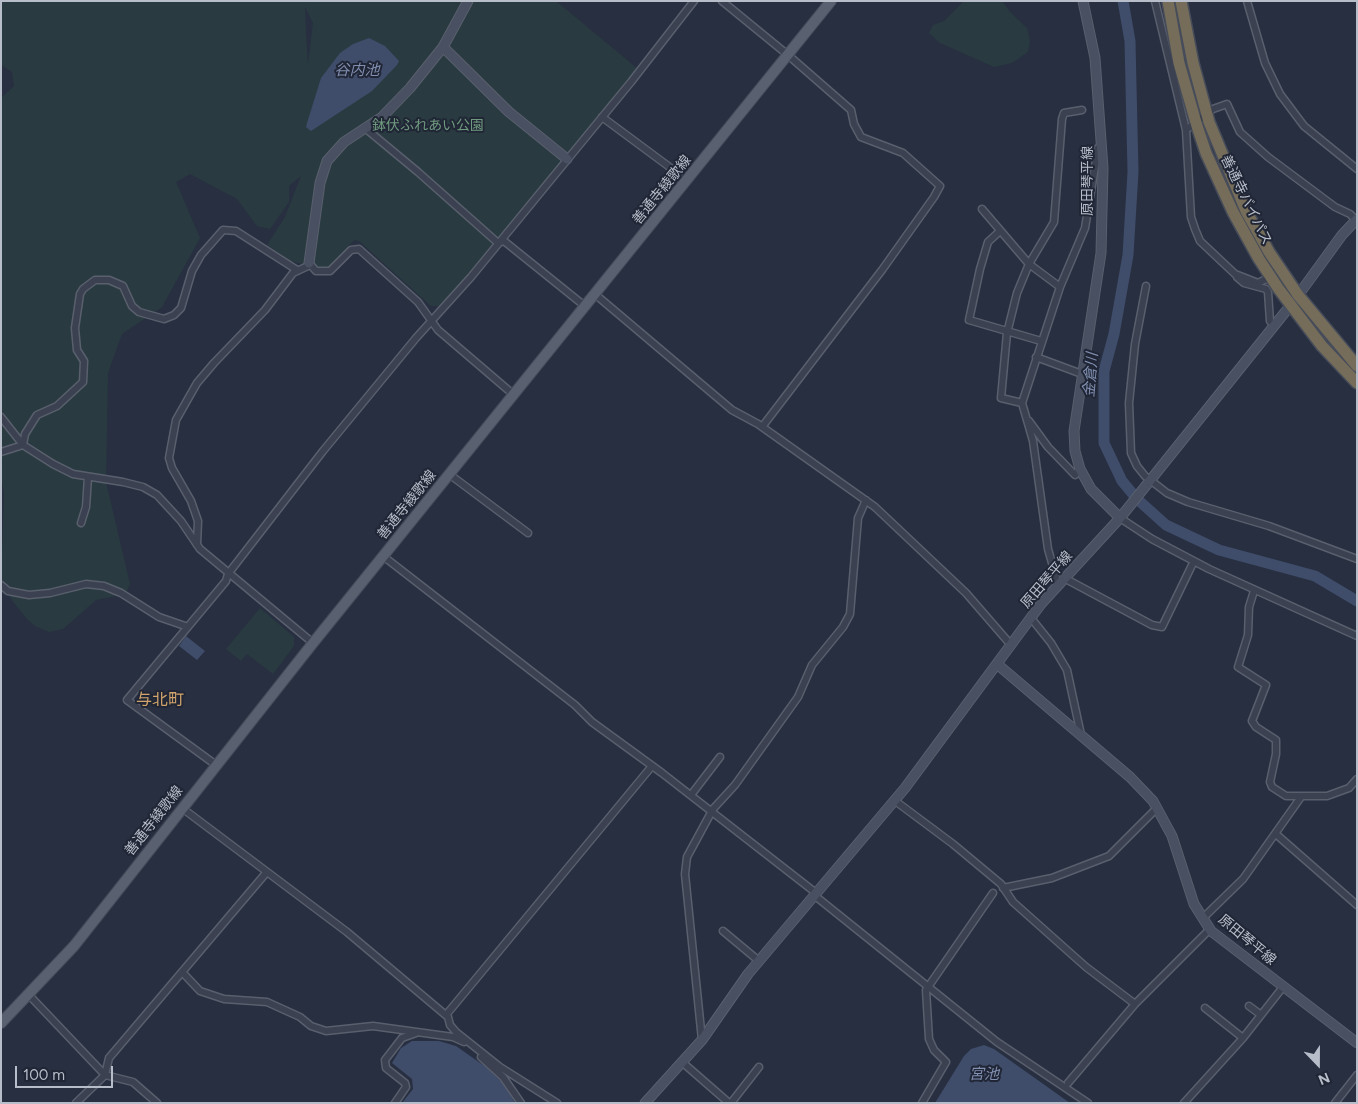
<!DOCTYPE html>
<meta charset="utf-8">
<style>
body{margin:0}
#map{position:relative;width:1358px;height:1104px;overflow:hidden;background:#272f40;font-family:Figtree,sans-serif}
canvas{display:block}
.frame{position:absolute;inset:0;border:2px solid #b8bdca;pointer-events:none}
.north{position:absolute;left:1293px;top:1039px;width:50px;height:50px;-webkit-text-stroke:4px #202635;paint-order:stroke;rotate:158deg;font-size:14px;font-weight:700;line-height:20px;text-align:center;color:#b8bdca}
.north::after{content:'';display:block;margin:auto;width:18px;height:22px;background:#b8bdca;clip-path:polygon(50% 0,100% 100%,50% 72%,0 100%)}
.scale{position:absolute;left:15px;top:1066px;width:98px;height:22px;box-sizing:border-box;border:2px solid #b8bdca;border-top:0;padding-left:6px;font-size:15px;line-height:18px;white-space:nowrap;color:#b8bdca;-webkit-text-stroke:4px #202635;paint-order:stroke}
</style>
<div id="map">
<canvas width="1358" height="1104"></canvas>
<div class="frame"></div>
<div class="north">N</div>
<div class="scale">100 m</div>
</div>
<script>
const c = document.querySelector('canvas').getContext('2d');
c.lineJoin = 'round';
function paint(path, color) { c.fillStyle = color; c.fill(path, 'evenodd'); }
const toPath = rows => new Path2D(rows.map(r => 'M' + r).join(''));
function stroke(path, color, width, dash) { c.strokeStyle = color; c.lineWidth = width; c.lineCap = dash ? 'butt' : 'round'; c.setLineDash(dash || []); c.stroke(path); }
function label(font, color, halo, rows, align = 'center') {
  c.font = font + ' Figtree,"Noto Sans JP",sans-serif'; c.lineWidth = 4; c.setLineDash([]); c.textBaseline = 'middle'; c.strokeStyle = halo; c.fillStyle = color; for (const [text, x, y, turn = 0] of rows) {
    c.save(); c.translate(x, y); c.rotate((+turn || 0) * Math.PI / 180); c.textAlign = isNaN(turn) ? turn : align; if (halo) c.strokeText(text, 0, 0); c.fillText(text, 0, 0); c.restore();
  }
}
paint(toPath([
 [1,1,556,1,638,69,442,306,431,306,359,241,354,240,328,267,315,267,291,261,267,245,285,217,301,176,289,186,289,202,270,229,257,226,237,199,190,174,176,182,200,238,162,307,122,334,108,373,106,482,130,584,127,591,121,595,96,600,63,629,49,632,35,626,27,619,14,603,1,583,4,494,1,475,1,98,14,86,12,72,1,65],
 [305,7,313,23,308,65,306,34],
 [964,1,1002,1,1011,13,1027,28,1030,40,1028,52,1012,63,994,67,940,43,929,33,933,25,944,21],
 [260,608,294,637,294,646,273,674,247,654,241,661,226,649]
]), '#293b41');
paint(toPath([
 [369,38,385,46,399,61,397,65,372,91,311,131,306,127,307,123,321,78,340,53,353,44],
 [186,636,205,651,197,660,179,646],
 [412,1041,439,1041,456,1046,486,1067,504,1084,515,1103,402,1103,413,1089,412,1079,392,1063,401,1048],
 [984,1045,994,1049,1070,1103,935,1103,964,1056,971,1049]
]), '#3f4c6a');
stroke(toPath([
 [1123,1,1130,41,1133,172,1128,255,1114,334,1104,371,1104,443,1122,481,1137,499,1166,525,1219,550,1315,576,1357,601]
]), '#3f4c6a', 11);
const street = toPath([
 [722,1,788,55,851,110,854,124,861,137,903,153,940,186,934,197,882,270,762,427],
 [1155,1,1186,130,1191,217,1195,229,1200,241,1235,274,1258,283,1270,277],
 [1247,1,1265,63,1280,94,1304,126,1357,169],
 [602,117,687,180],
 [365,128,418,172,498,243],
 [1186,130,1213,109,1227,104,1240,132,1268,157,1335,207,1350,214,1356,220],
 [982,209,1029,264,1060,287],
 [1000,231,988,242,980,269,969,320,1041,341],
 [498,243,504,241,586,307],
 [309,263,316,271,330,271,351,250,359,249,418,302,438,330,514,395],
 [1237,277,1244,283,1266,289,1268,292,1270,321,1274,326],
 [1146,286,1135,344,1129,403,1131,453,1137,466,1145,476,1167,493,1188,502,1269,526,1357,559],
 [596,295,732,410,758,424,875,507,966,593,1011,645],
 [1036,357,1082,374],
 [1022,403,1001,398,1007,333,1017,293,1029,264,1054,222,1062,119,1064,113,1082,110],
 [1,417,23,445,53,464,73,474,123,482,143,487,157,495,181,521,200,549,313,643],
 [1029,421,1048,447,1075,475,1080,469],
 [1,452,23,445,25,434,37,415,57,406,83,382,84,361,77,350,75,328,80,294,83,289,95,280,109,280,123,286,132,306,139,312,164,319,174,315,181,308,192,271,201,255,223,230,236,231,297,270],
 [449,474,528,533],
 [1120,518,1152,539,1209,569,1357,636],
 [81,523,86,507,88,477],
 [197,545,198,521,191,501,172,468,169,458,176,420,197,383,214,363,265,310,293,273,310,265],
 [383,556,575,705,592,722,662,773,816,893],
 [1064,578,1152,625,1162,627,1194,561],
 [1058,584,1048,549,1033,441,1022,403,1060,287,1085,228,1098,148],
 [1,585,8,591,29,595,50,593,86,584,104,586,121,593,159,617,188,627],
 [1254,591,1249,607,1248,635,1238,667,1266,685,1252,721,1256,727,1276,740,1276,754,1270,782,1272,787,1286,796,1327,796,1349,788,1357,779],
 [1031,618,1051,643,1067,670,1081,735],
 [216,765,127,700,226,581,228,574,323,451,416,338,471,277,631,82,694,1],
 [691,795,720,757],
 [894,800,953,844,1001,884,1013,902,1086,967,1135,1004],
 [182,808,347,932,448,1017,450,1025,456,1032,500,1067,557,1103],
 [1277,835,1357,905],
 [1003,888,1052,878,1109,856,1157,808],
 [814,895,997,1042,1088,1103],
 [1203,918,1243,879,1301,797],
 [723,931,759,961],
 [183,973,200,991,224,999,267,1002,300,1017,311,1026,326,1031,373,1026,453,1037,464,1042],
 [28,994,105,1075,133,1082,157,1103],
 [1249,1006,1261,1015],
 [1205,1008,1243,1038],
 [446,1015,652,766],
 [702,1040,685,874,687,857,713,809,735,785,798,697,812,665,843,627,850,614,858,518,866,500],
 [481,1057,503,1077,521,1103],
 [682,1062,729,1103],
 [1068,1083,1135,1004,1210,929],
 [76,1103,105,1075,109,1058,266,873],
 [395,1103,406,1087,405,1083,386,1068,385,1060,402,1038,416,1033],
 [731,1103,759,1067],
 [922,1103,946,1062,934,1050,929,1039,926,990,993,893],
 [1184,1103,1243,1038,1283,987],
 [1335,1103,1357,1075]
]);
const secondary = toPath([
 [1083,1,1095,58,1103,168,1101,253,1074,431,1075,451,1080,469,1091,489,1120,518],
 [443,47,509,112,567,159],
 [309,263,320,183,327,161,344,142,382,117,410,88,443,47,468,1],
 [997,664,1130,777,1153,801,1172,836,1194,904,1211,931,1357,1043],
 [645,1103,702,1040,748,974,905,788,1041,604,1120,518,1294,301,1342,235,1357,219]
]);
const primary = toPath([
 [1,1023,74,946,313,643,831,1]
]);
const highway = toPath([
 [1168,1,1179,63,1197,126,1206,153,1233,212,1259,259,1278,288,1322,346,1357,383],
 [1181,1,1193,63,1209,122,1246,211,1269,252,1298,295,1357,366]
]);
stroke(street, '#595f6d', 9);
stroke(secondary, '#595f6d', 11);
stroke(primary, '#454a59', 12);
stroke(highway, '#464c5a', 14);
stroke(street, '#3b4150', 6);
stroke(secondary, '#495062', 9);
stroke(primary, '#59606f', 10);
stroke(highway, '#756d59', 11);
label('14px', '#709a7f', '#202635', [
 ["鉢伏ふれあい公園",428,126]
]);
label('14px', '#b8bdca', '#202635', [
 ["原田琴平線",1088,181,-90],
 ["善通寺綾歌線",662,190,-51],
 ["善通寺バイパス",1246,200,64],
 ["善通寺綾歌線",407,505,-51],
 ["原田琴平線",1047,580,-49],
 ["善通寺綾歌線",154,821,-52],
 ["原田琴平線",1247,940,40]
]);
label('italic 15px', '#818fb0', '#202635', [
 ["谷内池",357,71],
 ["金倉川",1091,375,-85],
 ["宮池",984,1075]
]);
label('16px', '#d0a46c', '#202635', [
 ["与北町",160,700]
]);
</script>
